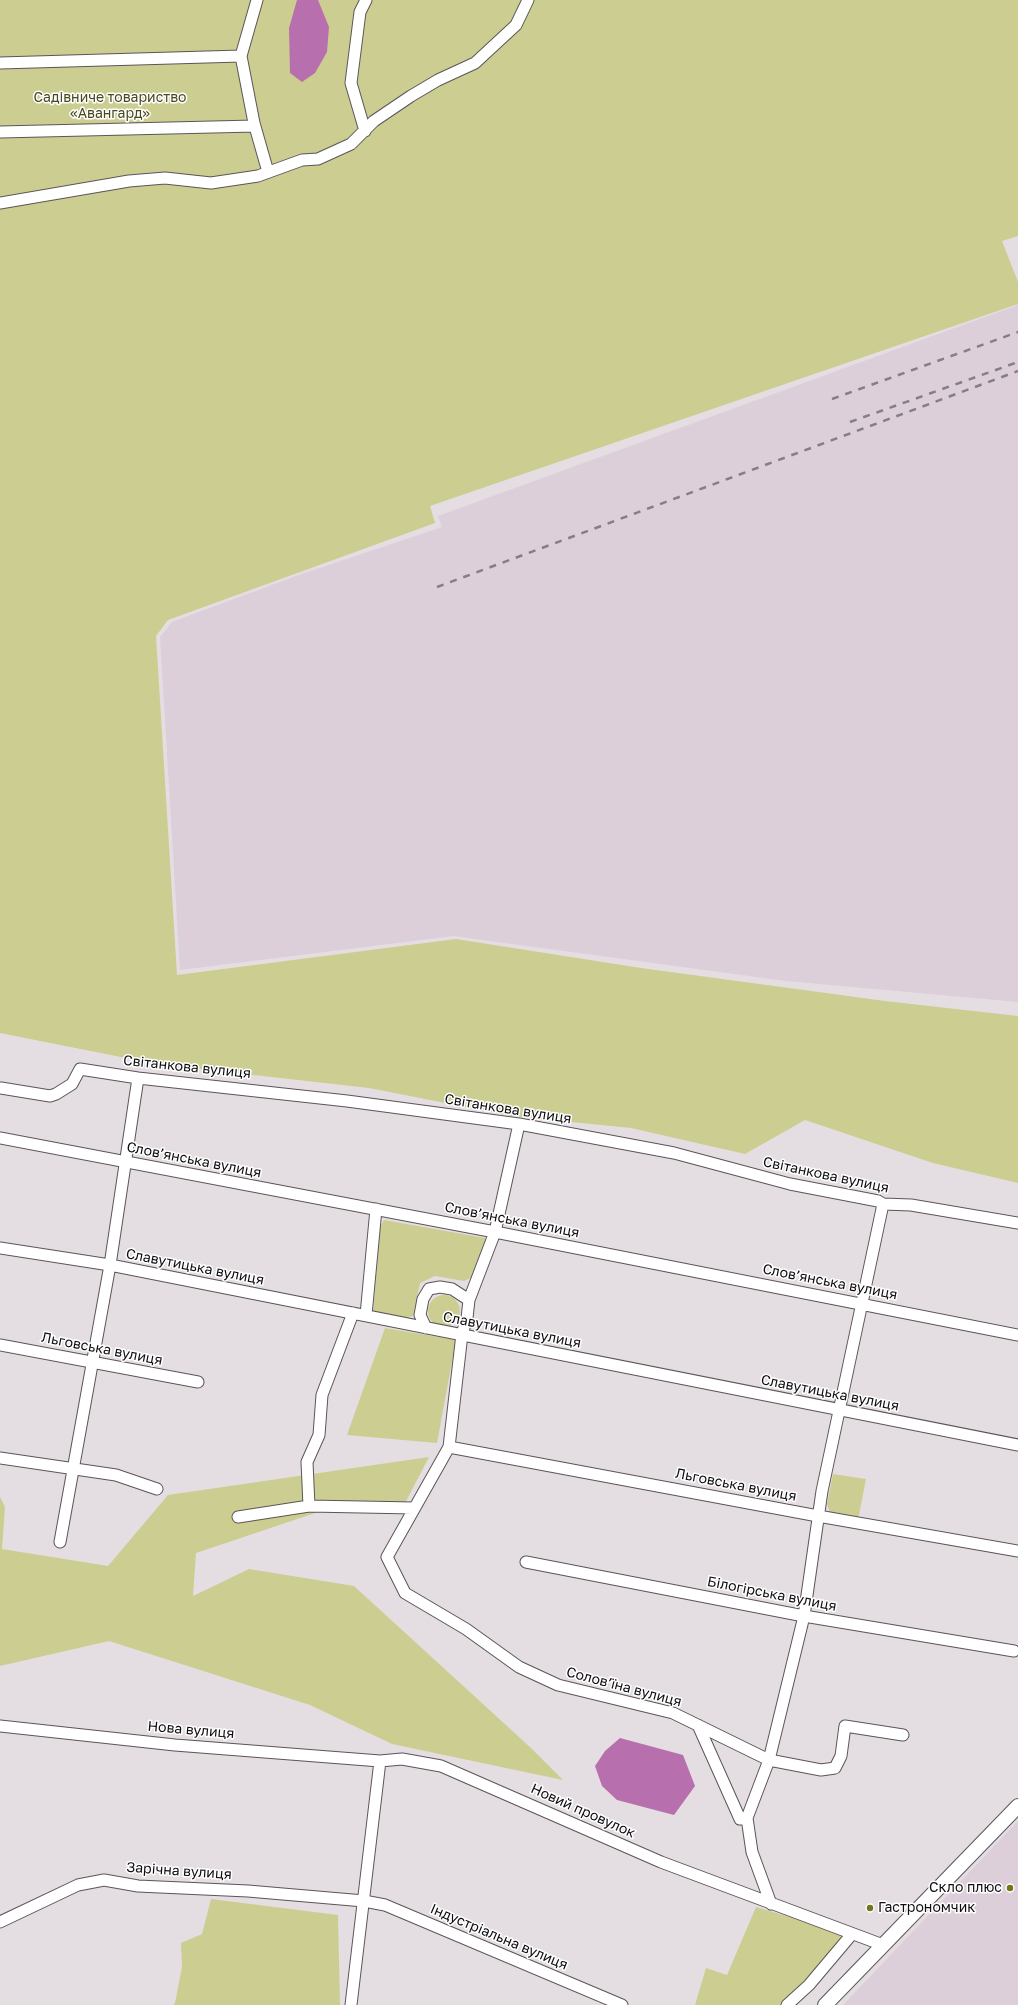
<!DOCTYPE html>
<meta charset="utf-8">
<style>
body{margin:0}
canvas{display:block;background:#e4dde2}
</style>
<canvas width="1018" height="2005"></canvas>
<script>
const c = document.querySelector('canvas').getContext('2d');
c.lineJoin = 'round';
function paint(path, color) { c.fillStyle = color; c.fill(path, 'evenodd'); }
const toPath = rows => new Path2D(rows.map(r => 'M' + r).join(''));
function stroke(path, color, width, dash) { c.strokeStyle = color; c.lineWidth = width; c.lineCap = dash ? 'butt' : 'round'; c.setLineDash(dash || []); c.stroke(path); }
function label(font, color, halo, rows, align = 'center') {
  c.font = font + ' "Golos Text",sans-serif'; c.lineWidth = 3; c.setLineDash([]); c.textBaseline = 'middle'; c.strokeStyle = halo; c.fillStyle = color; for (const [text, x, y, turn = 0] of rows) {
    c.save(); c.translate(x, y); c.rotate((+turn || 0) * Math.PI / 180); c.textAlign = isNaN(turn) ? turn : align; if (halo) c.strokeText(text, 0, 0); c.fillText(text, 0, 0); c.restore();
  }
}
paint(toPath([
 [1018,305,1018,1002,786,981,453,936,180,970,160,637,172,622,296,576,442,527,438,516],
 [1018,1821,1018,2005,843,2005]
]), '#ddcfda');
paint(toPath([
 [0,0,1018,0,1018,236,1002,241,1018,282,1018,304,430,506,435,523,168,620,156,636,177,975,456,939,641,968,885,1001,1018,1016,1018,1183,933,1163,805,1120,745,1154,631,1128,512,1116,369,1088,156,1064,0,1033],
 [384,1220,485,1238,486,1246,471,1278,464,1281,435,1276,420,1283,413,1316,404,1318,373,1312,380,1227],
 '428 1311a16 16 0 1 1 32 0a16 16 0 1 1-32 0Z',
 [385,1328,456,1340,437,1443,347,1435],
 [429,1457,403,1507,392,1513,336,1506,196,1553,193,1596,249,1569,354,1586,531,1748,563,1780,392,1744,310,1705,109,1641,0,1666,0,1497,5,1507,2,1549,108,1566,168,1495],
 [833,1474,866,1479,858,1520,830,1513,827,1504],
 [211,1899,338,1915,340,2005,173,2005,175,2003,182,1967,181,1943,202,1934],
 [756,1907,827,1928,846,1937,782,2005,695,2005,706,1968,727,1975]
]), '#ccce91');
paint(toPath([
 [297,0,318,0,329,27,327,52,315,73,302,82,290,73,289,28],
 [620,1738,683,1755,695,1786,674,1815,617,1800,602,1786,595,1766,605,1751]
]), '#b86fad');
const minor = toPath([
 [257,0,241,56,254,123,268,172],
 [0,63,241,56],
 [365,131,351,83,360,12,366,0],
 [0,132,255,126],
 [0,203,129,181,165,178,211,183,258,176,302,160,318,159,351,144,374,121,411,96,438,80,475,63,516,25,528,0],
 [1,1088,50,1096,56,1094,72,1084,80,1069,138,1078,347,1101,519,1124,674,1153,790,1184,878,1201,883,1204,911,1205,1018,1223],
 [519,1124,495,1232,469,1300,467,1318,462,1334,449,1447,387,1557,405,1593,466,1629,519,1667,558,1685,673,1713,769,1760,821,1770,835,1768,841,1756,845,1726,903,1735],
 [0,1138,495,1232,1018,1335],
 [0,1248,110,1265,1018,1445],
 [366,1315,376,1209],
 [426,1328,420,1315,423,1299,429,1289,440,1287,452,1289,469,1300],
 [0,1345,198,1382],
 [449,1447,818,1516,1018,1551],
 [0,1458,116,1475,157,1489],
 [309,1506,307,1462,319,1435,322,1395,353,1313],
 [238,1517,309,1506,414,1508],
 [60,1542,110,1265,138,1078],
 [526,1562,804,1616,1014,1651],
 [698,1725,740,1819,747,1818],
 [0,1726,175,1745,380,1761,402,1759,441,1766,661,1862,883,1945],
 [771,1904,752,1852,747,1818,769,1760,804,1616,822,1491,883,1204],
 [0,1922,78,1885,104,1880,138,1886,248,1891,364,1901,385,1905,622,2005],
 [351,2005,380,1761],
 [787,2005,809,1985,852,1934]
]);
const major = toPath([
 [825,2005,1018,1806]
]);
stroke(minor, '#5a5559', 13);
stroke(major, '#5a5559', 16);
stroke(minor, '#fff', 11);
stroke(major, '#fff', 14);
stroke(toPath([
 [832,399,1018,332],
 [850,422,1018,362],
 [437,587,1018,371]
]), '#847f83', 2.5, [7, 7]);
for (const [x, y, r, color] of [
 [1010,1888,4,"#75751b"],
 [870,1908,4,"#75751b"]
]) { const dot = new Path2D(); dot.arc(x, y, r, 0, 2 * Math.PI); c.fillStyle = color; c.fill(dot); stroke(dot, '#fff', 1.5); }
label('14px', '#48481f', '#fff', [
 ["Садівниче товариство",110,98],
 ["«Авангард»",110,114]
]);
label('14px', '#0f0d0f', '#fff', [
 ["Світанкова вулиця",187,1067,6],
 ["Світанкова вулиця",508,1109,9],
 ["Словʼянська вулиця",194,1160,11],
 ["Світанкова вулиця",826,1175,12],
 ["Словʼянська вулиця",512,1220,11],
 ["Славутицька вулиця",195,1267,11],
 ["Словʼянська вулиця",830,1282,11],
 ["Славутицька вулиця",512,1330,11],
 ["Льговська вулиця",102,1349,11],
 ["Славутицька вулиця",830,1393,11],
 ["Льговська вулиця",736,1485,11],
 ["Білогірська вулиця",772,1594,11],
 ["Соловʼїна вулиця",624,1687,15],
 ["Нова вулиця",191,1730,5],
 ["Новий провулок",583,1811,24],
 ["Зарічна вулиця",179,1871,4],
 ["Індустріальна вулиця",499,1937,23]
]);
label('14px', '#0f0d0f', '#fff', [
 ["Скло плюс",1002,1888],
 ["Гастрономчик",878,1908,"left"]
], 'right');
</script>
